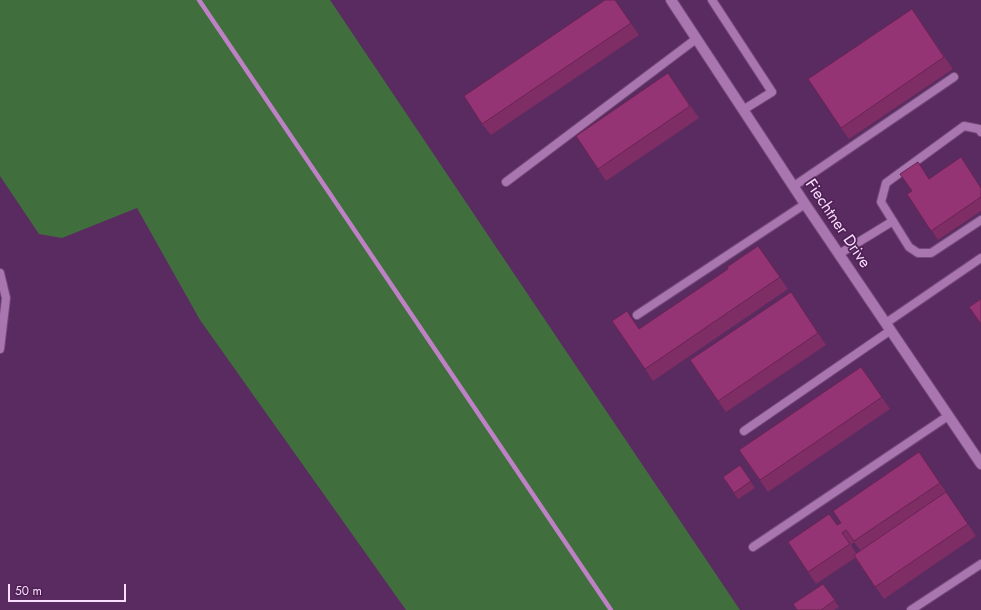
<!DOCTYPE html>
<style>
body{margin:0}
#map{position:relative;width:981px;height:610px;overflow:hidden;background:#5a2b60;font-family:Jost,sans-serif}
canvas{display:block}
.scale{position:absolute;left:8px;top:584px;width:118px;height:18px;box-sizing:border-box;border:2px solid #fadefe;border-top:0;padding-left:5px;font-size:12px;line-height:14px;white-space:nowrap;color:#fadefe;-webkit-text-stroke:3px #4f2155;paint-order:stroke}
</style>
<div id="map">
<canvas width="981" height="610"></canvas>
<div class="scale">50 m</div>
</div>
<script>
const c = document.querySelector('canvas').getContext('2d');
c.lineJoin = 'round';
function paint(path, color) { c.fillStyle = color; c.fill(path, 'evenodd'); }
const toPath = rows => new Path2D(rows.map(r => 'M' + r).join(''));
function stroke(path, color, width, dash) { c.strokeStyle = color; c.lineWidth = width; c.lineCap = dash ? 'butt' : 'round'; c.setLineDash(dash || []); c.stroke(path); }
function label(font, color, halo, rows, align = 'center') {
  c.font = font + ' Jost,sans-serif'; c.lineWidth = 3.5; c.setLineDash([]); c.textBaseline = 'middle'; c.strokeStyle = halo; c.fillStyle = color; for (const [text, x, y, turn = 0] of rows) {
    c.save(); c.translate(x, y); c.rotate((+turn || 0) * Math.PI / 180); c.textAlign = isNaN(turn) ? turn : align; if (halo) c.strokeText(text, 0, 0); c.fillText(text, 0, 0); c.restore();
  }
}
paint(toPath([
 [0,0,330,0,740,610,406,610,200,320,137,208,62,238,39,234,0,176]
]), '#406f3d');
stroke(toPath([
 [199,0,611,610]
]), '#be81c6', 4.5);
const lane = toPath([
 [712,0,772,92,743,110],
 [981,132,979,129,964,126,886,183,881,202,909,247,918,253,931,253,981,220],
 [506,182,696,39],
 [794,186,954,77],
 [839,254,893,221],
 [0,273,6,298,0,349],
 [637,315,805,204],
 [886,323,981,258],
 [744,431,891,330],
 [753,547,948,416],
 [911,610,981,564]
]);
const secondary = toPath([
 [671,0,805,204,981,464]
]);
stroke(lane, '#734a78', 10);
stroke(secondary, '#734a78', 12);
stroke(lane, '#aa76b0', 8);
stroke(secondary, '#aa76b0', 10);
paint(toPath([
 [615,0,639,35,491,135,482,124],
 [912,9,953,69,849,139,841,128],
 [668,73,699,118,606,181,598,169],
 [930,179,981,187,981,211,938,240,907,194],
 [758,246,788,289,653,381,645,369,640,329,728,269],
 [791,292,826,345,726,412,718,401],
 [861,367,890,409,768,492,739,450],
 [919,452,976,536,884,599,855,558,816,584,788,542,838,525],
 [854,542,860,550,856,553,851,545],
 [740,465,755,488,738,499,723,477],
 [823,584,839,607,834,610,797,610]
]), '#7f2d65');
const building = toPath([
 [605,0,615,0,631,23,482,124,464,96,605,0],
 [912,9,944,57,841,128,808,79,912,9],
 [668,73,690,106,598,169,576,136,668,73],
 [961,157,981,188,981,197,931,231,907,194,912,191,900,174,918,162,929,179,961,157],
 [758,246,780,277,645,369,612,321,627,311,639,329,728,269,727,267,758,246],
 [791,292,818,333,718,401,690,360,791,292],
 [981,299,981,324,969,307,981,299],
 [861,367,882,397,760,480,739,450,861,367],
 [919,452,940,483,854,541,846,530,842,533,850,544,808,572,788,542,829,514,837,525,841,523,833,511,919,452],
 [740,465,751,481,734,493,723,477,740,465],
 [946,492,968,524,875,587,854,555,946,492],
 [823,584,835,600,821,610,797,610,793,604,823,584]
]);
paint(building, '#943475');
stroke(building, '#682452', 1);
label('16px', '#fadefe', '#4f2155', [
 ["Fiechtner Drive",837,224,56]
]);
</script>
